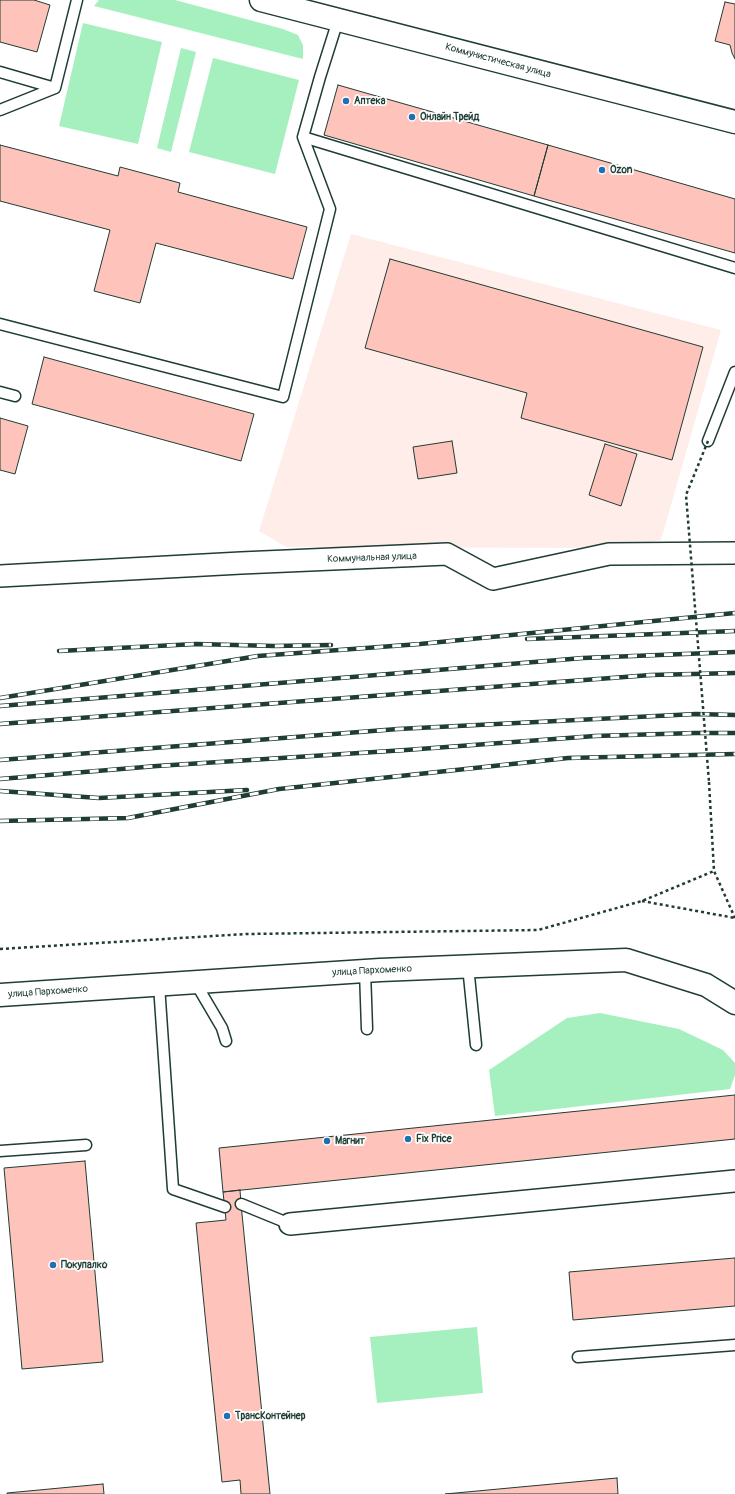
<!DOCTYPE html>
<meta charset="utf-8">
<style>
body{margin:0}
canvas{display:block;background:#fff}
</style>
<canvas width="735" height="1494"></canvas>
<script>
const c = document.querySelector('canvas').getContext('2d');
c.lineJoin = 'round';
function paint(path, color) { c.fillStyle = color; c.fill(path, 'evenodd'); }
const toPath = rows => new Path2D(rows.map(r => 'M' + r).join(''));
function stroke(path, color, width, dash) { c.strokeStyle = color; c.lineWidth = width; c.lineCap = dash ? 'butt' : 'round'; c.setLineDash(dash || []); c.stroke(path); }
function label(font, color, halo, rows, align = 'center') {
  c.font = font + ' Pangolin,sans-serif'; c.lineWidth = 3.5; c.setLineDash([]); c.textBaseline = 'middle'; c.strokeStyle = halo; c.fillStyle = color; for (const [text, x, y, turn = 0] of rows) {
    c.save(); c.translate(x, y); c.rotate((+turn || 0) * Math.PI / 180); c.textAlign = isNaN(turn) ? turn : align; if (halo) c.strokeText(text, 0, 0); c.fillText(text, 0, 0); c.restore();
  }
}
paint(toPath([
 [351,234,721,330,661,540,625,548,286,547,259,531]
]), '#ffedea');
paint(toPath([
 [99,0,175,0,283,29,298,35,303,45,303,59,94,6],
 [83,23,162,42,138,144,59,126],
 [181,48,196,52,171,152,157,148],
 [213,58,299,80,275,174,189,152],
 [600,1013,679,1029,723,1050,735,1063,735,1075,730,1089,495,1116,489,1070,567,1018],
 [477,1327,483,1393,377,1403,370,1337]
]), '#a6f0bf');
const building = toPath([
 [0,0,34,0,50,5,37,52,0,42,0,0],
 [725,2,735,4,735,59,732,53,730,45,715,41,725,2],
 [338,85,548,145,534,196,324,135,338,85],
 [0,145,118,176,120,167,180,183,178,192,307,227,293,279,156,243,140,303,94,291,110,230,0,201,0,145],
 [548,145,735,199,735,253,534,196,548,145],
 [390,259,703,347,672,460,521,418,527,393,365,348,390,259],
 [44,357,254,414,241,461,32,404,44,357],
 [0,418,28,426,15,474,0,470,0,418],
 [452,441,457,473,418,479,413,447,452,441],
 [605,444,637,454,621,506,589,495,605,444],
 [735,1095,735,1139,223,1192,219,1148,735,1095],
 [85,1161,103,1362,22,1369,4,1168,85,1161],
 [240,1190,241,1204,270,1494,241,1494,240,1480,222,1482,205,1315,196,1223,226,1220,223,1192,240,1190],
 [735,1258,735,1306,573,1320,569,1272,735,1258],
 [617,1478,618,1494,445,1494,617,1478],
 [103,1484,104,1494,7,1494,7,1493,103,1484]
]);
paint(building, '#fec3ba');
stroke(building, '#1f3d34', 1);
const service = toPath([
 [0,72,55,88,77,0],
 [0,110,55,88],
 [303,137,735,268],
 [0,324,283,397,330,209,303,137,320,77,338,20],
 [0,392,15,396],
 [708,441,735,372],
 [468,966,476,1045],
 [365,971,367,1029],
 [195,982,222,1028,226,1041],
 [159,985,173,1189,225,1207],
 [0,1151,86,1145],
 [241,1204,290,1224],
 [578,1357,735,1345]
]);
const minor = toPath([
 [0,576,241,563,447,554,493,579,609,554,735,553],
 [290,1224,735,1181]
]);
const tertiary = toPath([
 [0,995,380,970,626,960,706,985,735,1003]
]);
const secondary = toPath([
 [261,0,735,122]
]);
stroke(service, '#1f3d34', 13);
stroke(minor, '#1f3d34', 24);
stroke(tertiary, '#1f3d34', 25);
stroke(secondary, '#1f3d34', 25);
stroke(toPath([
 [709,782,714,871,735,918],
 [642,901,735,918],
 [0,949,246,934,538,930,642,901,714,871]
]), '#1f3d34', 2.5, [3, 3]);
stroke(service, '#fff', 10);
stroke(minor, '#fff', 21);
stroke(tertiary, '#fff', 22);
stroke(secondary, '#fff', 22);
const rail = toPath([
 [527,639,735,631],
 [59,651,196,644,274,646,331,645],
 [0,698,258,656,420,644,735,613],
 [0,706,583,658,735,652],
 [0,724,651,675,735,673],
 [0,760,398,729,696,714,735,715],
 [0,779,157,766,406,750,595,736,695,733,735,733],
 [0,791,99,798,247,790],
 [0,821,128,818,279,789,568,758,735,754]
]);
stroke(rail, '#1f3d34', 4.5);
stroke(rail, '#fff', 3, [9]);
stroke(toPath([
 [708,441,686,495,709,782]
]), '#1f3d34', 2.5, [3, 3]);
for (const [x, y, r, color] of [
 [346,101,4,"#1f6fb2"],
 [412,117,4,"#1f6fb2"],
 [602,170,4,"#1f6fb2"],
 [408,1139,4,"#1f6fb2"],
 [327,1141,4,"#1f6fb2"],
 [53,1265,4,"#1f6fb2"],
 [227,1416,4,"#1f6fb2"]
]) { const dot = new Path2D(); dot.arc(x, y, r, 0, 2 * Math.PI); c.fillStyle = color; c.fill(dot); stroke(dot, '#fff', 1.5); }
label('10px', '#1f3d34', '#fff', [
 ["Коммунистическая улица",498,61,15],
 ["Коммунальная улица",372,558,-2],
 ["улица Пархоменко",372,971,-3],
 ["улица Пархоменко",48,992,-4]
]);
label('bold 10px', '#1f3d34', '#fff', [
 ["Аптека",354,101],
 ["Онлайн Трейд",420,117],
 ["Ozon",610,170],
 ["Fix Price",416,1139],
 ["Магнит",335,1141],
 ["Покупалко",61,1265],
 ["ТрансКонтейнер",235,1416]
], 'left');
</script>
